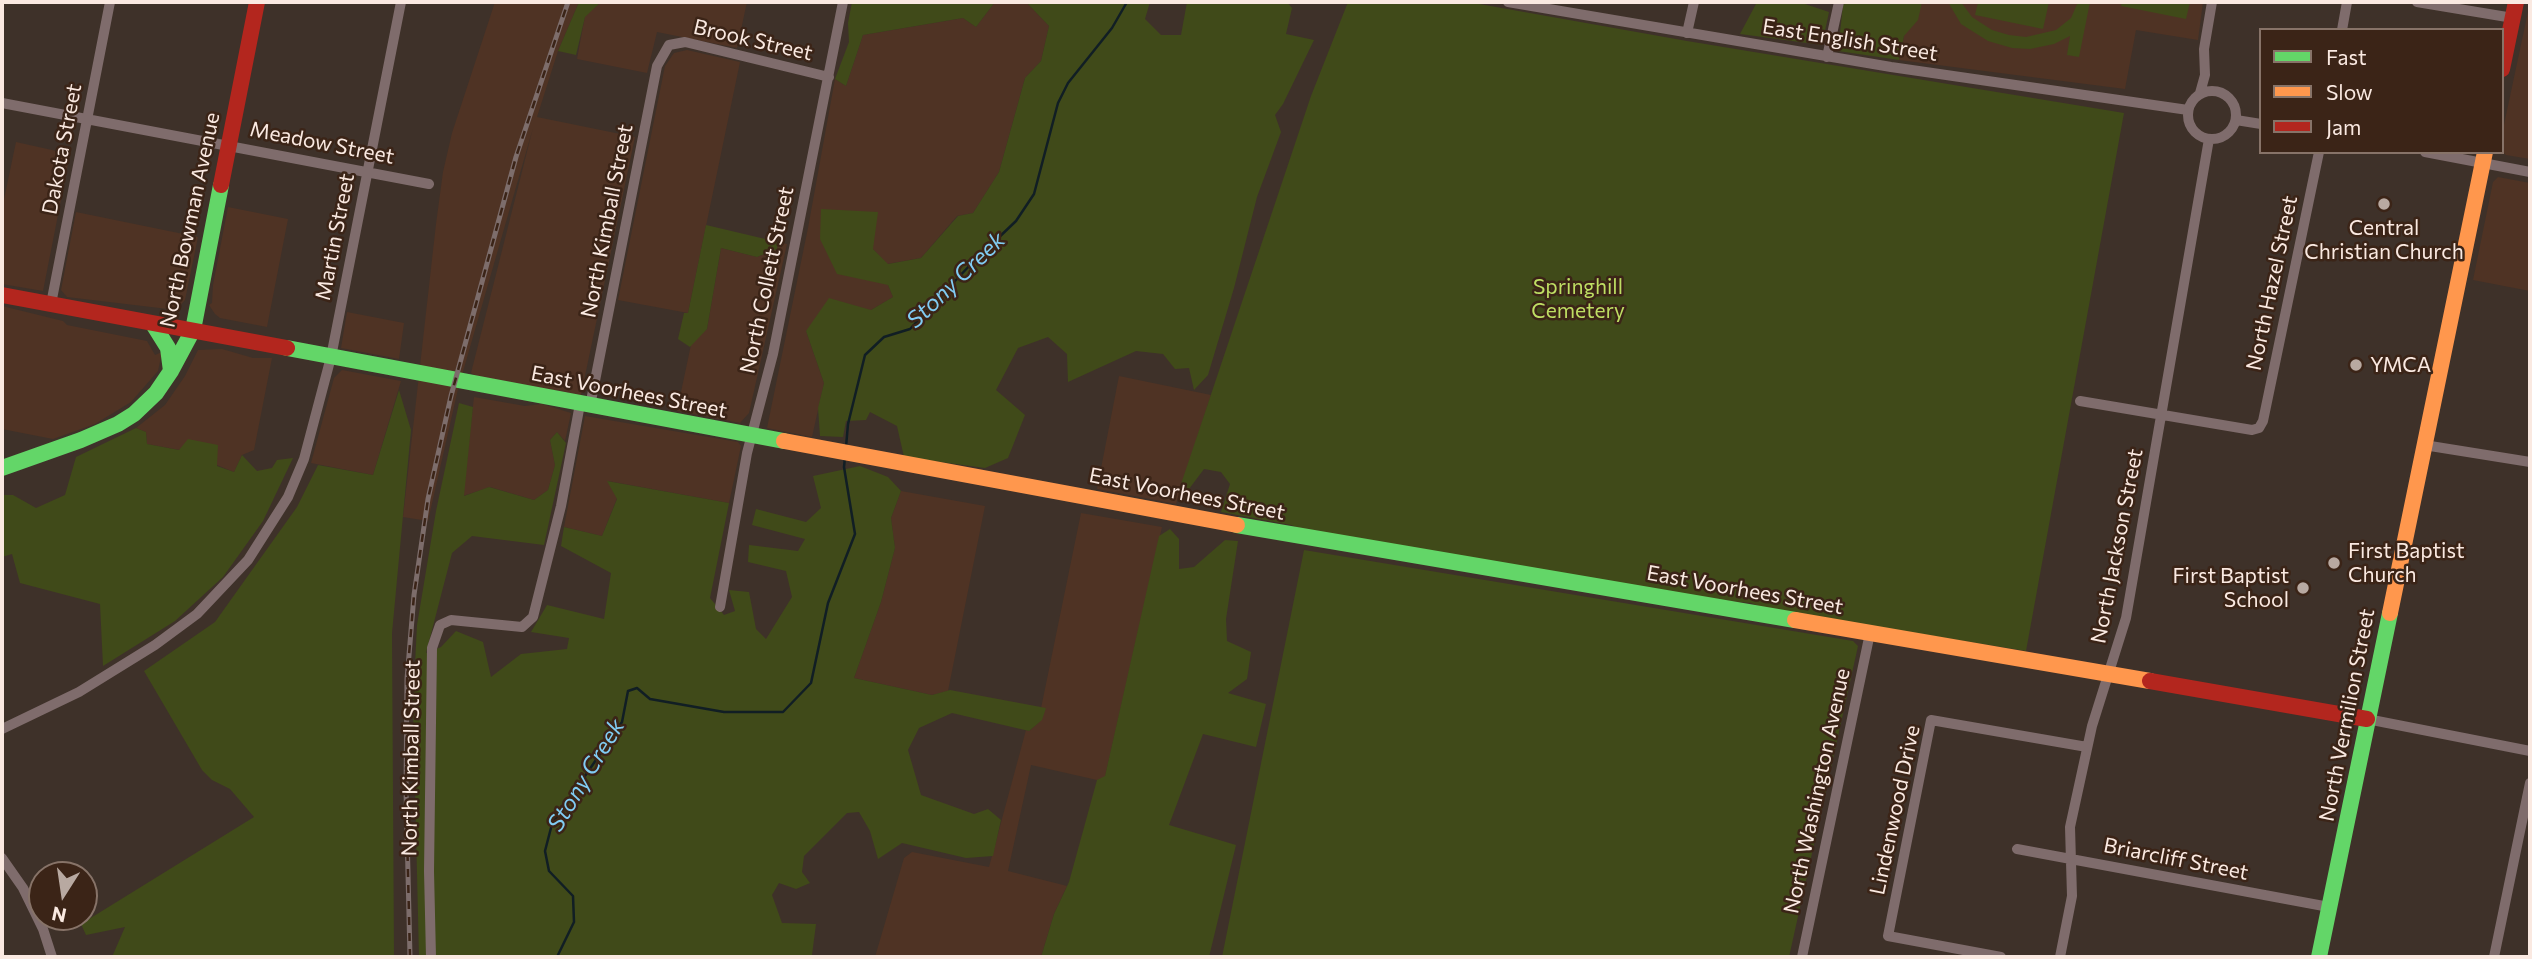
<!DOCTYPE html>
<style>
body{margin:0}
#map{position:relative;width:2532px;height:959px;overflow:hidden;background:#3e3129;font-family:Commissioner,sans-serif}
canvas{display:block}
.frame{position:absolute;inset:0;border:4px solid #fae9e1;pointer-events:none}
.legend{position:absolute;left:2259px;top:28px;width:245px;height:126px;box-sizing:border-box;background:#3b2417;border:2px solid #877368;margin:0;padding:9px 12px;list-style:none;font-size:21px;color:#fae9e1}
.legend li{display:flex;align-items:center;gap:14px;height:35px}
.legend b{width:35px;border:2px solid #877368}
.north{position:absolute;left:28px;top:861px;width:70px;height:70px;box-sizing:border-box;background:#3b2417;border:2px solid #877368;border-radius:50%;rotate:192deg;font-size:19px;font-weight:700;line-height:28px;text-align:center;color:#fae9e1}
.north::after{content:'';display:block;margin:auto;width:24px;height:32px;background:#b8a9a1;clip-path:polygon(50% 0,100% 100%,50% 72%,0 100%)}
</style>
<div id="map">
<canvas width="2532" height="959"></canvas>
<div class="frame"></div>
<ul class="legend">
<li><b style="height:9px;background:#63d668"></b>Fast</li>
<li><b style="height:9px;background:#ff974d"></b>Slow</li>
<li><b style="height:9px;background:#b3261e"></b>Jam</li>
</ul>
<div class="north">N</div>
</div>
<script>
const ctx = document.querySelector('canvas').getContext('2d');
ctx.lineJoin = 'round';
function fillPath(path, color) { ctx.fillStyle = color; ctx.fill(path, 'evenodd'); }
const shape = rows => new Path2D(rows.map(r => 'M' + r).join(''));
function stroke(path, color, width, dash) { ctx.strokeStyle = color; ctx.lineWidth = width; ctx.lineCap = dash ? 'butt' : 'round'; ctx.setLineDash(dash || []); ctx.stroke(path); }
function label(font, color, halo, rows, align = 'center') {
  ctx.font = font + ' Commissioner,sans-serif'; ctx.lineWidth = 5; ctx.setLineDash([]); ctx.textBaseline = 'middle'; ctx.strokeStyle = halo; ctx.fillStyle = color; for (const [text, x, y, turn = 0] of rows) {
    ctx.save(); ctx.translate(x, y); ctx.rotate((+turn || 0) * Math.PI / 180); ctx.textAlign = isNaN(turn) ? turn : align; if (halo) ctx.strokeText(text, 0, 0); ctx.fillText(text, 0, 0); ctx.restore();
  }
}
const built = shape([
 [495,2,579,2,558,51,537,117,635,137,581,395,477,376,471,373,533,128,458,389,428,521,403,517,436,224,443,172,452,133],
 [601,2,622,4,623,2,747,2,737,48,657,32,647,73,577,59,585,16],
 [995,2,1026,2,1049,26,1041,61,1025,78,999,172,973,213,957,216,921,258,887,264,873,249,821,210,888,285,893,297,871,310,806,331,824,383,812,437,767,428,808,228,835,79,846,86,863,35,963,18,976,27],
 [1911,2,2203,2,2198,40,2136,30,2125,89,1899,60],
 [2529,7,2530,7,2530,159,2506,155,2502,151,2502,134],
 [687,50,740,62,688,313,618,300,665,66,674,53],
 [16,142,70,154,43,291,2,284,2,209],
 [2498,177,2530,183,2530,291,2473,280,2493,182],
 [228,207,288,219,267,327,220,318,215,314,209,305,212,303,213,285],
 [76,212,198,237,185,300,178,308,168,309,67,297,61,290],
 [778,242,787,244,749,413,740,423,677,411,692,340,707,329,721,248,757,257,777,249],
 [2,306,63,321,67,325,147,341,155,355,162,352,158,371,131,402,95,424,53,439,2,429],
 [347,312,404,323,399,359,341,348],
 [222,349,253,358,272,358,254,450,242,455,234,472,180,450,147,444,146,432,136,428,165,405,185,376,198,350],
 [342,370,401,381,373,475,311,463,334,378],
 [1119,376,1211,395,1176,504,1097,489],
 [474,397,525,406,542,404,571,413,565,441,557,432,550,440,555,465,548,490,534,500,490,487,463,496],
 [585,416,738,442,741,446,729,503,608,481,617,498,602,536,564,527],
 [901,491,985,506,948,691,932,695,854,678,881,602,895,548,891,518],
 [1081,513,1162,527,1105,777,1097,780,1031,765,1008,871,1067,886,1054,914,1041,957,875,957,904,858,912,852,989,867,1026,730,1029,731,1038,723]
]);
const green = shape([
 [579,2,601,2,585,17,576,55,558,51],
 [852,2,995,2,976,27,963,18,863,35,846,86,835,79,849,42,848,23],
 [1026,2,1150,2,1145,19,1161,35,1181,35,1187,2,1287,2,1292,8,1286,34,1314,40,1283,104,1275,115,1281,132,1257,197,1234,288,1208,375,1194,390,1189,368,1175,369,1163,354,1136,351,1068,382,1067,354,1048,337,1018,348,996,390,1025,415,1008,458,985,468,904,457,897,426,870,412,866,420,846,421,843,437,820,436,818,408,824,383,806,331,829,298,871,310,893,297,888,285,837,274,820,239,821,209,878,212,873,249,888,264,921,258,958,216,973,213,999,172,1025,78,1041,61,1049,26],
 [1348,2,1468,2,1687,41,2124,113,2026,651,1766,609,1751,603,1707,599,1307,531,1291,525,1221,512,1230,484,1221,472,1204,469,1189,489,1180,487,1311,96],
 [1757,2,1799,2,1829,12,1822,45,1740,34],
 [1848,2,1922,2,1918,20,1904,36,1899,60,1838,51,1843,5],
 [1948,2,1961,2,1972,17,1992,30,2009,35,2026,37,2056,30,2071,18,2078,2,2090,2,2079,57,2067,55,2070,36,2054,44,2030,49,2012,48,1988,41,1961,24],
 [1978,2,2049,2,2043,29,1975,15],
 [2122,2,2190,2,2186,19,2121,6],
 [706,225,778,242,777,249,757,257,721,248,707,329,690,347,678,339,684,313,688,313],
 [399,390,411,430,392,633,394,957,112,957,125,927,86,935,81,924,254,817,230,789,212,780,202,770,144,671,215,622,297,507,318,465,373,475],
 [459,403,473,407,464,496,489,487,534,500,548,490,555,465,550,440,557,432,566,443,544,545,472,536,452,553,426,653,441,647,456,631,483,642,491,677,521,654,567,649,569,638,531,632,547,605,604,619,611,573,561,546,564,527,602,536,617,499,607,481,729,503,710,598,724,615,735,611,729,590,749,592,756,629,766,639,792,597,786,571,748,562,749,545,798,551,805,539,752,525,756,509,806,522,821,508,813,476,860,466,888,477,901,491,891,518,895,548,881,602,854,678,932,695,950,690,1046,708,1042,720,1029,731,952,713,919,728,908,750,921,795,974,814,988,809,1001,820,993,856,966,858,902,843,878,859,870,831,859,812,847,813,804,856,802,872,810,883,796,889,779,883,772,895,782,923,816,924,812,955,816,957,419,957,413,705,417,625,436,511],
 [136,428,146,432,147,444,179,450,188,439,218,445,217,466,234,472,242,455,257,471,272,468,277,460,293,458,263,521,223,577,175,621,103,666,100,604,20,583,12,554,2,557,2,495,13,495,36,508,65,495,76,457],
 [1170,529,1179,539,1179,569,1194,567,1225,540,1238,541,1226,619,1227,641,1251,652,1247,679,1228,693,1266,704,1256,747,1203,734,1169,825,1236,845,1209,957,1041,957,1054,914,1069,882,1097,780,1105,776,1159,536],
 [1304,550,1853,641,1858,646,1789,957,1222,957]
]);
const stream = shape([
 [846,447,848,424,865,355,884,337,910,329,971,264,1016,221,1034,194,1058,103,1068,83,1112,28,1127,2],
 [557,957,574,922,573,896,549,871,545,851,552,824,622,722,628,691,637,688,650,699,724,712,783,712,811,683,828,603,855,534,844,467,845,457]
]);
const street = shape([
 [1508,2,1891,67,2188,110],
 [2417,2,2513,18],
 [2342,30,2347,2],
 [1687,33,1694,2],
 [1827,57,1839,2],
 '2188 115a24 24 0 1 1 48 0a24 24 0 1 1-48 0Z',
 [2200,93,2205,75,2204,49,2212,2],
 [2,103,429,184],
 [2236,120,2261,124],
 [2425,152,2530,172],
 [51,304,110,2],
 [2080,401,2252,430,2259,428,2263,421,2319,152],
 [590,406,657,66,669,45,685,42,829,77],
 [2424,445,2530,462],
 [720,607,747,453,773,354,843,2],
 [2367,719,2530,751],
 [2,729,79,692,155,645,197,614,248,560,288,497,304,459,331,357,401,2],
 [2017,849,2329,907],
 [2,858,23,888,43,929,52,957],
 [431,957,429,871,432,648,440,625,451,620,522,627,533,617,561,506,580,404],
 [1802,957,1870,633],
 [2001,957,1888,936,1931,720,2087,747],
 [2060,957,2072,896,2070,827,2092,726,2126,618,2209,139],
 [2494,957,2530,783]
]);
const fast = shape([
 [153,324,168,348,171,371],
 [287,348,784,441],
 [2,468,81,440,118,424,134,414,156,393,171,371,193,330,221,185],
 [1237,525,1795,620],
 [2319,957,2390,613]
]);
const slow = shape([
 [784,441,1237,525],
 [2390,613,2485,152],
 [1795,620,2150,681]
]);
const jam = shape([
 [2502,69,2516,2],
 [221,185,257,2],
 [2,295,287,348],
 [2150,681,2367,719]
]);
const rail = shape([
 [410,957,406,790,407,679,414,595,428,499,451,396,516,157,568,2]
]);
const markers = [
 [2384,204,7,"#b8a9a1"],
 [2356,365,7,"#b8a9a1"],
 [2334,563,7,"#b8a9a1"],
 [2303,588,7,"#b8a9a1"]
];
const streetNames = [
 ["Brook Street",753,40,13],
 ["East English Street",1850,40,9],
 ["Meadow Street",322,143,11],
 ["Dakota Street",62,149,-79],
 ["North Bowman Avenue",190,220,-78],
 ["North Kimball Street",607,221,-79],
 ["Martin Street",335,237,-79],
 ["North Collett Street",767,280,-78],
 ["North Hazel Street",2272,283,-78],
 ["East Voorhees Street",629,392,11],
 ["East Voorhees Street",1187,494,11],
 ["North Jackson Street",2117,546,-79],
 ["East Voorhees Street",1745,590,10],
 ["North Vermilion Street",2347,715,-79],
 ["North Kimball Street",411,758,-89],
 ["North Washington Avenue",1817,791,-78],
 ["Lindenwood Drive",1895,810,-78],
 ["Briarcliff Street",2176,859,11]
];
const poiNames = [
 ["Central",2384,228,"center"],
 ["Christian Church",2384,252,"center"],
 ["YMCA",2370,365],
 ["First Baptist",2348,551],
 ["Church",2348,575],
 ["First Baptist",2289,576,"right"],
 ["School",2289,600,"right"]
];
const parkNames = [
 ["Springhill",1578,287],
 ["Cemetery",1578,311]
];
const waterNames = [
 ["Stony Creek",956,280,-44],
 ["Stony Creek",586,775,-59]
];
fillPath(built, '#4f3324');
fillPath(green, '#404a19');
stroke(stream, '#111e24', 2.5);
stroke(street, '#7f6c6c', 10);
stroke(fast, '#63d668', 16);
stroke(slow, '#ff974d', 16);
stroke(jam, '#b3261e', 16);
stroke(rail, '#7d6d6b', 5);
stroke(rail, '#3b2417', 2.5, [8]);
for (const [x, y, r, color] of markers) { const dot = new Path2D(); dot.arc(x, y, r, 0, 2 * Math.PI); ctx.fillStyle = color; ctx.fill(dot); stroke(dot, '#3b2417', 2.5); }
label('21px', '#fae9e1', '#3b2417', streetNames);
label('21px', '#fae9e1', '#3b2417', poiNames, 'left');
label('21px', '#bede63', '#3b2417', parkNames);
label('italic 23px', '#81ccf3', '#3b2417', waterNames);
</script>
